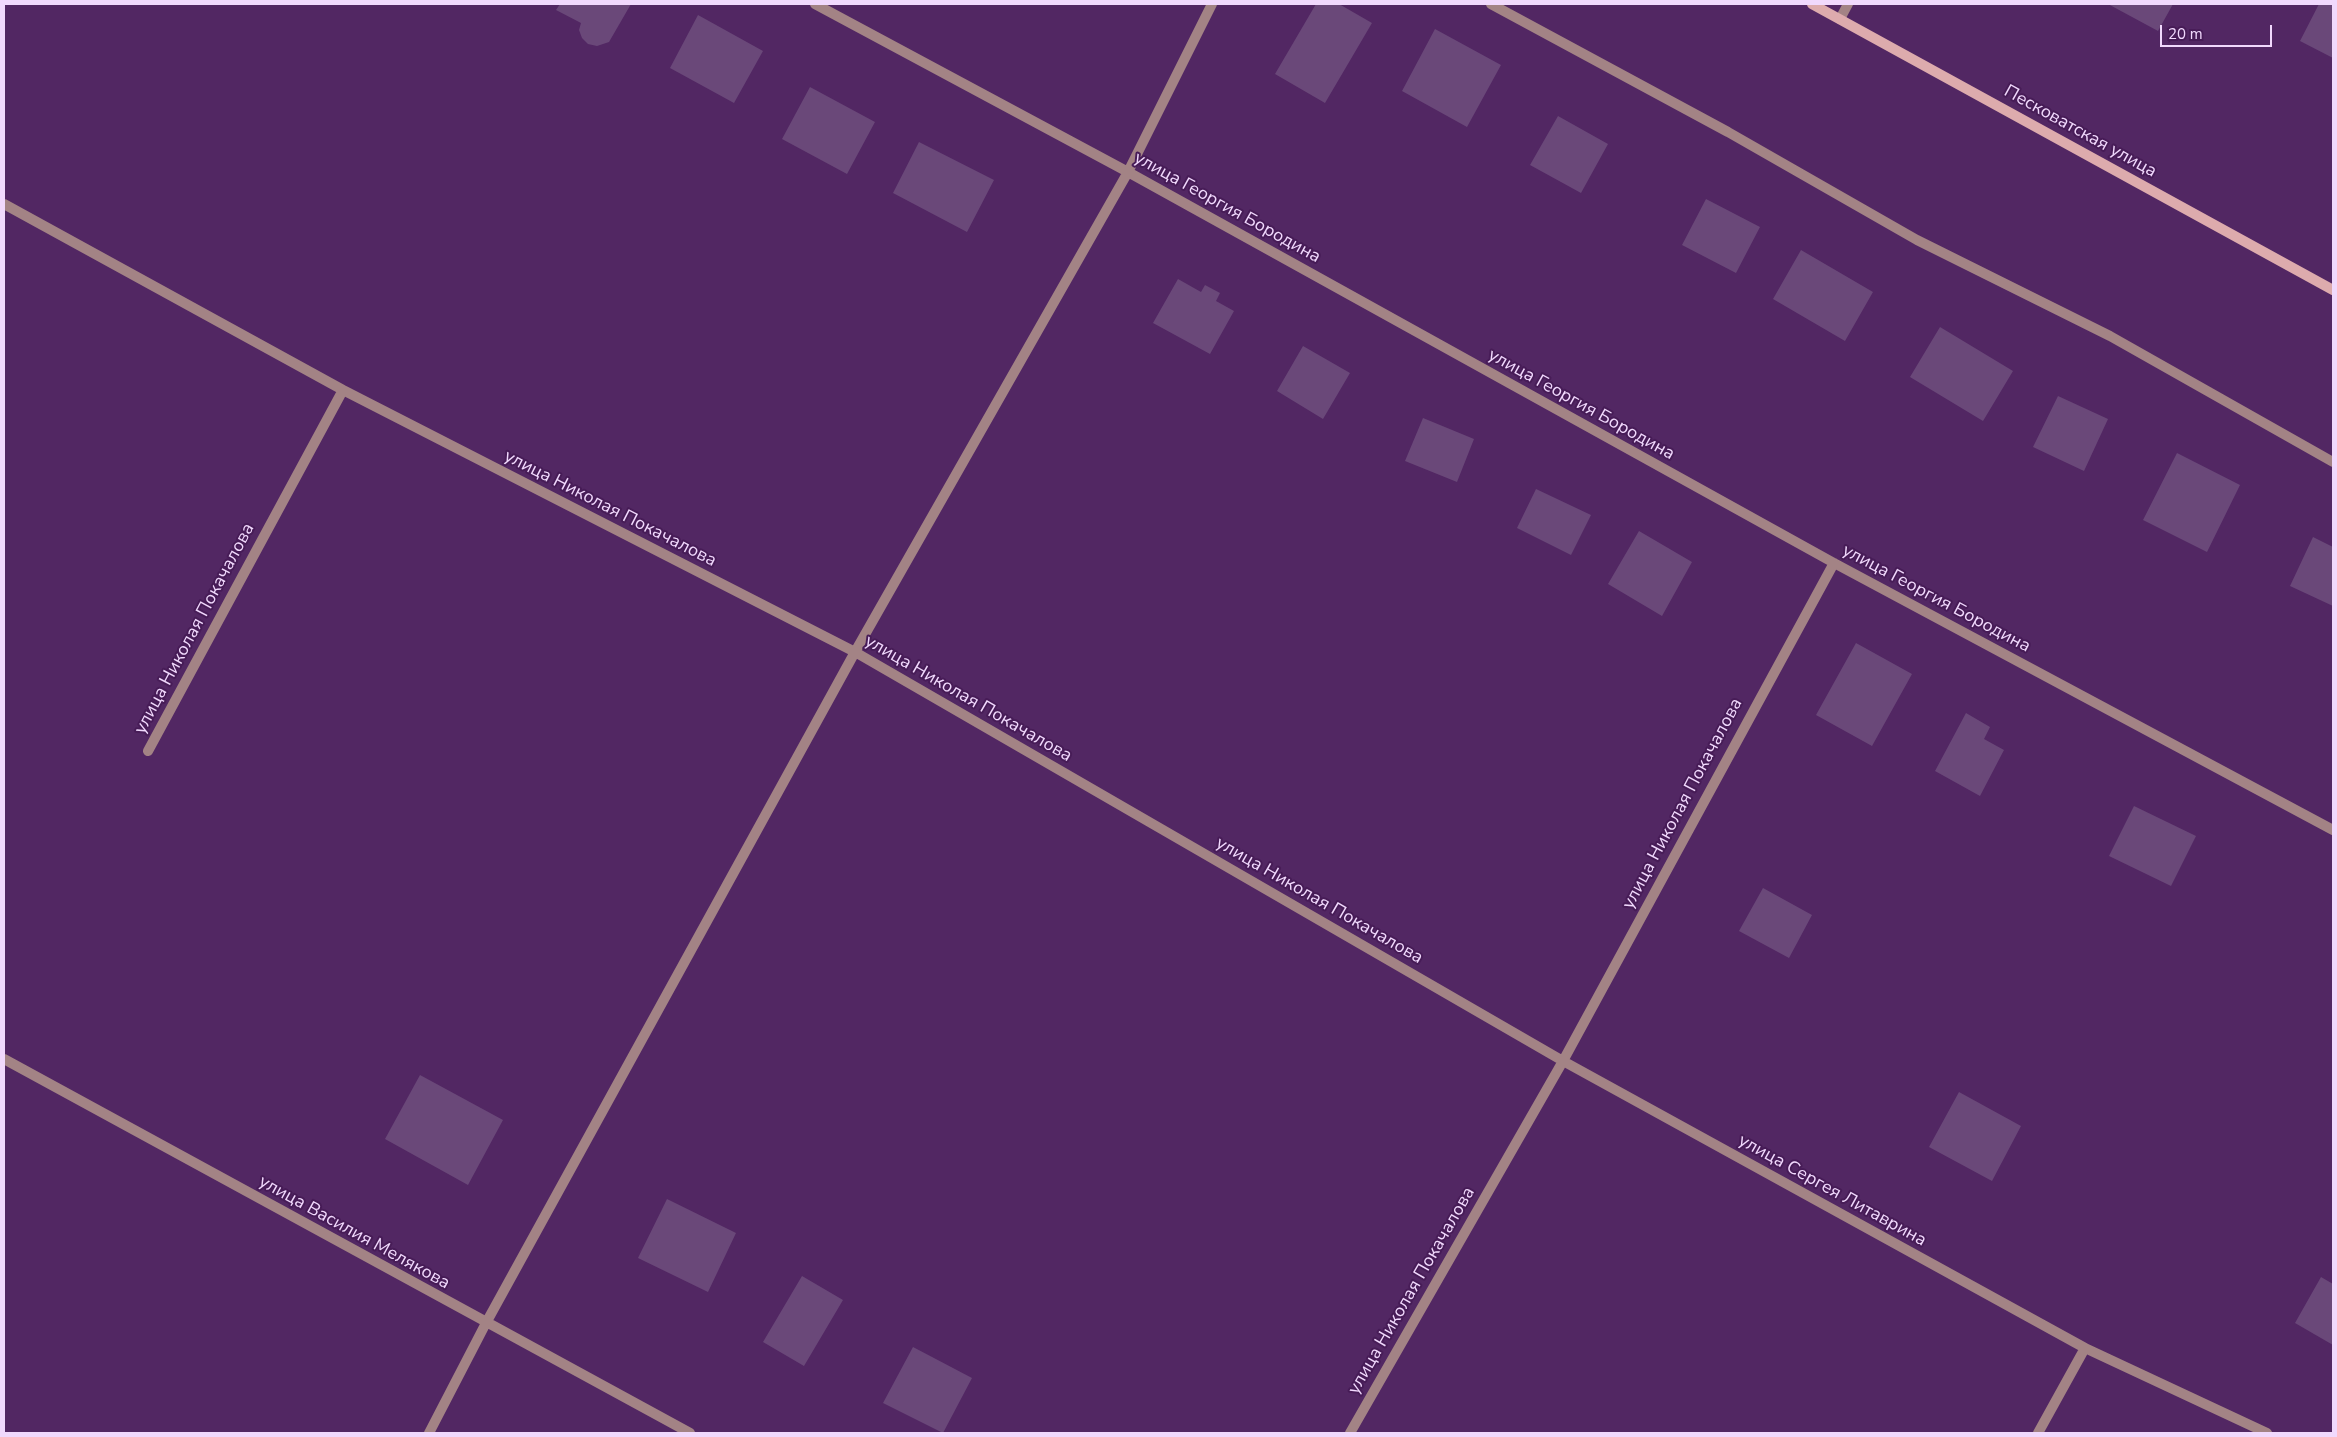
<!DOCTYPE html>
<meta charset="utf-8">
<style>
body{margin:0}
#map{position:relative;width:2337px;height:1437px;overflow:hidden;background:#522763;font-family:"Nunito Sans",sans-serif}
canvas{display:block}
.frame{position:absolute;inset:0;border:5px solid #f1d9fd;pointer-events:none}
.scale{position:absolute;left:2160px;top:25px;width:112px;height:22px;box-sizing:border-box;border:2px solid #f1d9fd;border-top:0;padding-left:6px;font-size:15px;line-height:18px;white-space:nowrap;color:#f1d9fd;-webkit-text-stroke:4px #471c57;paint-order:stroke}
</style>
<div id="map">
<canvas width="2337" height="1437"></canvas>
<div class="frame"></div>
<div class="scale">20 m</div>
</div>
<script>
const ctx = document.querySelector('canvas').getContext('2d');
ctx.lineJoin = 'round';
function fillPath(path, color) { ctx.fillStyle = color; ctx.fill(path, 'evenodd'); }
const shape = rows => new Path2D(rows.map(r => 'M' + r).join(''));
function stroke(path, color, width, dash) { ctx.strokeStyle = color; ctx.lineWidth = width; ctx.lineCap = dash ? 'butt' : 'round'; ctx.setLineDash(dash || []); ctx.stroke(path); }
function label(font, color, halo, rows, align = 'center') {
  ctx.font = font + ' "Nunito Sans",sans-serif'; ctx.lineWidth = 4; ctx.setLineDash([]); ctx.textBaseline = 'middle'; ctx.strokeStyle = halo; ctx.fillStyle = color; for (const [text, x, y, turn = 0] of rows) {
    ctx.save(); ctx.translate(x, y); ctx.rotate((+turn || 0) * Math.PI / 180); ctx.textAlign = isNaN(turn) ? turn : align; if (halo) ctx.strokeText(text, 0, 0); ctx.fillText(text, 0, 0); ctx.restore();
  }
}
const building = shape([
 [560,4,631,4,609,42,597,46,588,44,582,38,579,30,581,23,556,10],
 [1316,4,1339,4,1372,23,1325,103,1275,74],
 [2108,4,2173,4,2158,31],
 [2319,4,2333,4,2333,58,2300,41],
 [698,15,763,51,734,103,670,68],
 [1435,29,1501,65,1467,127,1402,91],
 [810,87,875,122,847,174,782,139],
 [1558,116,1608,144,1581,193,1530,165],
 [919,142,994,180,967,232,893,193],
 [1706,199,1760,227,1736,273,1682,245],
 [1801,250,1873,292,1845,341,1773,299],
 [1178,279,1201,292,1205,285,1220,293,1216,301,1234,311,1210,354,1153,323],
 [1940,327,2013,371,1983,421,1910,377],
 [1303,346,1350,373,1323,419,1277,391],
 [2058,396,2108,419,2084,471,2033,447],
 [1423,418,1474,439,1457,482,1405,461],
 [2177,453,2240,485,2207,552,2143,520],
 [1536,489,1591,515,1571,555,1517,528],
 [1639,531,1692,562,1662,616,1608,584],
 [2313,537,2333,547,2333,606,2290,586],
 [1856,643,1912,674,1872,746,1816,715],
 [1966,713,1990,727,1984,739,2004,750,1980,796,1935,771],
 [2134,806,2196,836,2171,886,2109,856],
 [1763,888,1812,915,1789,958,1739,931],
 [420,1075,503,1120,468,1185,385,1139],
 [1959,1092,2021,1126,1992,1181,1929,1147],
 [667,1199,736,1233,708,1292,638,1258],
 [802,1276,843,1300,804,1366,763,1342],
 [2321,1277,2333,1284,2333,1345,2295,1323],
 [913,1347,972,1378,943,1433,883,1403]
]);
const lane = shape([
 [1840,19,1848,4]
]);
const street = shape([
 [815,4,1128,172,1834,563,2333,830],
 [1491,4,1728,132,1917,240,2110,336,2333,462],
 [4,204,343,390,855,652,1563,1061,2085,1348,2267,1433],
 [148,751,343,390],
 [4,1059,690,1433],
 [429,1433,486,1323,855,652,1128,172,1212,4],
 [1350,1433,1563,1061,1834,563],
 [2038,1433,2085,1348]
]);
const secondary = shape([
 [1812,4,2333,290]
]);
const streetNames = [
 ["Песковатская улица",2080,132,29],
 ["улица Георгия Бородина",1227,208,29],
 ["улица Георгия Бородина",1581,405,29],
 ["улица Николая Покачалова",610,509,27],
 ["улица Георгия Бородина",1936,599,28],
 ["улица Николая Покачалова",195,629,-62],
 ["улица Николая Покачалова",968,699,30],
 ["улица Николая Покачалова",1683,804,-62],
 ["улица Николая Покачалова",1319,901,30],
 ["улица Сергея Литаврина",1832,1191,29],
 ["улица Василия Мелякова",354,1233,29],
 ["улица Николая Покачалова",1412,1291,-60]
];
fillPath(building, '#6a4879');
stroke(lane, '#a38385', 10);
stroke(street, '#a38385', 10);
stroke(secondary, '#ddabad', 10);
label('18px', '#f1d9fd', '#471c57', streetNames);
</script>
